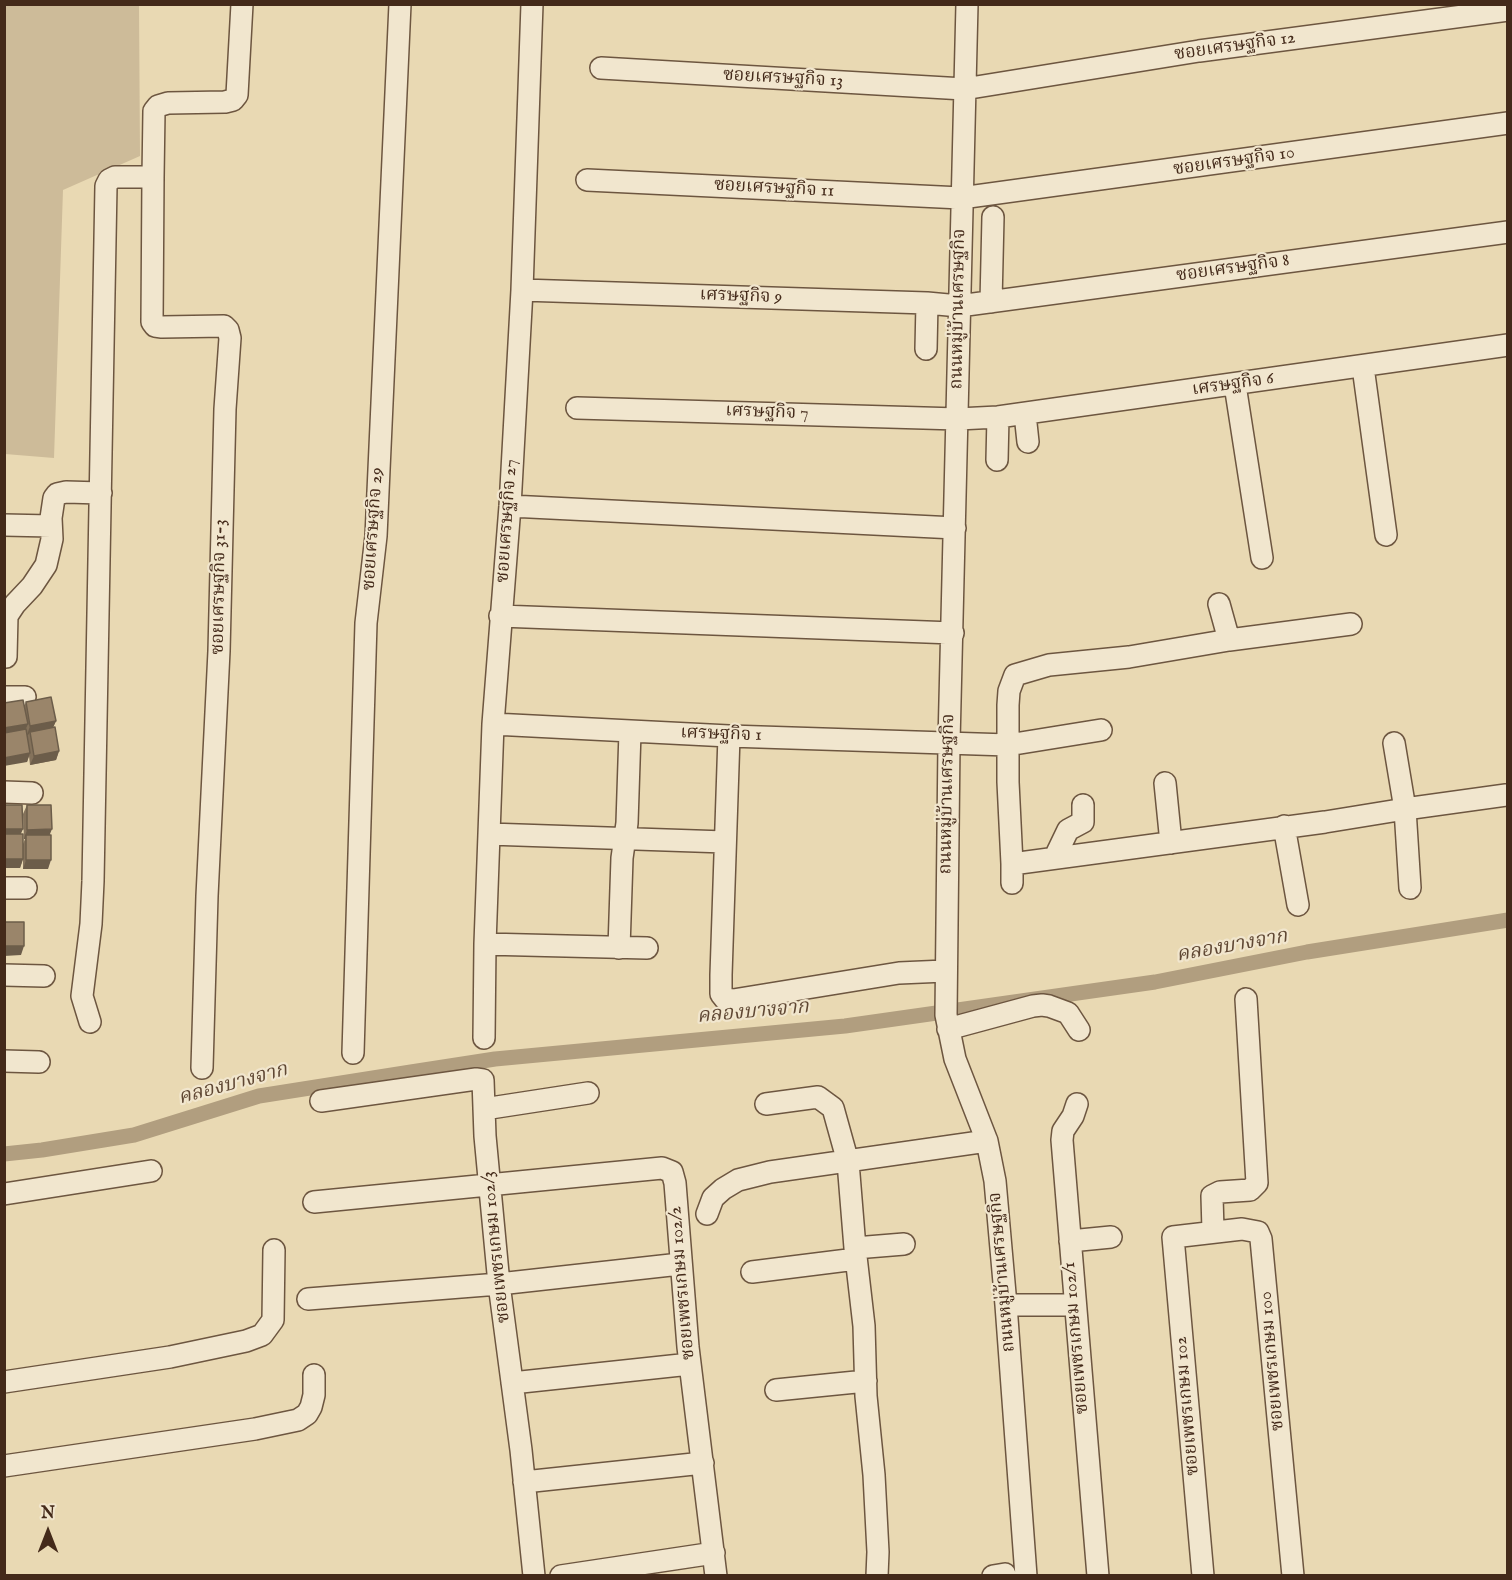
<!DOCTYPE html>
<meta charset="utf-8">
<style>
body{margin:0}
#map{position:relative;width:1512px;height:1580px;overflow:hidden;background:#e9d9b3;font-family:"IM FELL English",serif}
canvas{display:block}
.frame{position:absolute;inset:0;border:6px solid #442a1a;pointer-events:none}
.north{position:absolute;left:18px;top:1502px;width:60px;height:60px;-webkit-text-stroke:4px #f1e6ce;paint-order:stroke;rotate:0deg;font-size:16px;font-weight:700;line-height:24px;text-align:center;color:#442a1a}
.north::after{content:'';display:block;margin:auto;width:21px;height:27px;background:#442a1a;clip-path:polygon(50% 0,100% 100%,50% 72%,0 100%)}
</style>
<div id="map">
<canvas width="1512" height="1580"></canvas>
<div class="frame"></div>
<div class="north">N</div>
</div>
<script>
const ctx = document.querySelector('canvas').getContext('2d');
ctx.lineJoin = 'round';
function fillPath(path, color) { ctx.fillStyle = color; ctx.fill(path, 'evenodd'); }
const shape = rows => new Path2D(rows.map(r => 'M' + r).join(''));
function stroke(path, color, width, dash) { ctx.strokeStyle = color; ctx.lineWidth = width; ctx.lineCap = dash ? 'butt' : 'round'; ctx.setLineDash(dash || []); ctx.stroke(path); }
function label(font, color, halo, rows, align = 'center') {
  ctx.font = font + ' "IM FELL English","Noto Serif Thai",serif'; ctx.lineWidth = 4.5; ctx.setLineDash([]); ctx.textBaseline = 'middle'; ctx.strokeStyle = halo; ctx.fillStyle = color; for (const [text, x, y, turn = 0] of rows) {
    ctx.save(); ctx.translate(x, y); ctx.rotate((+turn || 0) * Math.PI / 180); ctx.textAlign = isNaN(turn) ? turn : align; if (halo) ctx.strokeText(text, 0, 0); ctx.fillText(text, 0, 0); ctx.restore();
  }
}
const green = shape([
 [4,5,139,5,140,156,63,190,54,458,5,454]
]);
const canal = shape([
 [4,1154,42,1150,134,1135,259,1096,411,1072,495,1059,845,1026,1155,982,1307,952,1508,920]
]);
const minor = shape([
 [967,4,949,742,946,1015,955,1059,987,1141,995,1181,1006,1305,1026,1576],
 [601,68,964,89,1199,51,1508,10],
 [153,177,152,322,155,326,162,327,224,326,228,330,230,338,225,409,219,651,207,896,202,1068],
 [587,180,961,198,1508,123],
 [522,290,927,303,959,306,1508,232],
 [991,302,993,217],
 [926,349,927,303],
 [1363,367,1386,535],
 [1235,385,1262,558],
 [577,408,958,419,998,417,1508,345],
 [1025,414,1028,442],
 [997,460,998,417],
 [510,506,955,528],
 [4,525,51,526],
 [1219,604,1229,640],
 [500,616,953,633],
 [6,657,7,616,15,604,32,586,46,565,52,539,51,518,54,498,57,494,66,492,101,493],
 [4,697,25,697],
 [493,724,729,736,1008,745,1101,730],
 [729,736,721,975,721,994,725,999,733,1000,899,973,945,971],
 [1394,743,1405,809,1410,888],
 [1165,783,1171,843],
 [4,792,32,793],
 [1284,826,1298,905],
 [489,834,725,842],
 [1055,857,1068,830,1083,822,1083,805],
 [1012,864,1008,782,1008,705,1009,691,1015,675,1049,665,1129,657,1229,640,1351,624],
 [1012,883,1012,864,1325,822,1405,809,1506,795],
 [4,888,26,888],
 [485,944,647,948],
 [619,948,622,858,627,823,630,732],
 [4,975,44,976],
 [90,1022,82,996,91,924,93,881,106,186,109,180,115,177,153,177,154,111,158,106,168,103,225,102,233,100,237,95,242,4],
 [948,1029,1033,1006,1042,1005,1049,1006,1068,1013,1079,1030],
 [484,1038,485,944,493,724,510,506,522,290,532,4],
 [353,1053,366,623,376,536,400,4],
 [4,1061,39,1062],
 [321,1101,476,1079,483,1080,485,1136,499,1284,521,1450,534,1576],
 [766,1104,818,1097,833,1108,848,1162,855,1248,864,1326,866,1396,874,1475,878,1552,877,1576],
 [1077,1104,1073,1116,1063,1131,1062,1140,1098,1576],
 [484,1109,588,1093],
 [4,1194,151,1171],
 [314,1202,662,1168,672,1172,675,1183,688,1347,716,1576],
 [707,1214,713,1198,723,1189,738,1180,770,1172,987,1141],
 [1213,1231,1212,1196,1220,1192,1250,1190,1257,1183,1246,999],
 [1070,1241,1111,1237],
 [855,1248,904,1244],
 [752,1272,856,1259],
 [308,1299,499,1284,680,1264],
 [1006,1305,1075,1305],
 [4,1382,170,1357,246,1341,262,1335,273,1320,274,1250],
 [512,1383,690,1364],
 [776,1390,866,1381],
 [4,1466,255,1429,298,1420,307,1414,311,1407,314,1395,314,1375],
 [524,1482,703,1463],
 [561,1576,714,1553],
 [993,1576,1005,1574],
 [1203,1576,1173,1237,1242,1229,1258,1232,1261,1239,1293,1576]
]);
const wall = shape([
 [26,702,56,721,53,727,59,751,56,760,30,765,29,756,27,762,24,706],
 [27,805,50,835,48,869,23,869,23,859,20,868,21,834,23,844,25,839,24,839,23,814]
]);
const shadedWall = shape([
 [56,721,52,730,30,732,28,735,27,735,30,726],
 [28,724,24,733,4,736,4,728],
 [59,751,56,760,30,765,34,756],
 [30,753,27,762,4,766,4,758],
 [4,829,23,829,19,838,4,839],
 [52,829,48,839,26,835,25,839,24,839,27,830],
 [4,859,23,859,20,868,4,868],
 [26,860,51,860,48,869,23,869],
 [4,946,24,946,21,955,4,956]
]);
const building = shape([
 [51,697,56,721,30,726,26,702,51,697],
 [23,700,28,724,4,728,4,703,23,700],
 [55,727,59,751,34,756,30,732,55,727],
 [26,729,30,753,4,758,4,733,26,729],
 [4,805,22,805,23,829,4,829,4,805],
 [27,805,51,805,52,829,27,830,27,805],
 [4,834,23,834,23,859,4,859,4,834],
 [26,835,51,835,51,860,26,860,26,835],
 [4,922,24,922,24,946,4,946,4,922]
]);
const streetNames = [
 ["ซอยเศรษฐกิจ 12",1235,47,-8],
 ["ซอยเศรษฐกิจ 13",783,79,3],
 ["ซอยเศรษฐกิจ 10",1234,162,-8],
 ["ซอยเศรษฐกิจ 11",774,189,3],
 ["ซอยเศรษฐกิจ 8",1233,269,-8],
 ["เศรษฐกิจ 9",741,297,2],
 ["ถนนหมู่บ้านเศรษฐกิจ",959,309,-89],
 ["เศรษฐกิจ 6",1233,385,-8],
 ["เศรษฐกิจ 7",767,413,2],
 ["ซอยเศรษฐกิจ 27",508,521,-86],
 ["ซอยเศรษฐกิจ 29",374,529,-86],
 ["ซอยเศรษฐกิจ 31-3",220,587,-89],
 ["เศรษฐกิจ 1",721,735,2],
 ["ถนนหมู่บ้านเศรษฐกิจ",948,794,-89],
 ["ซอยเพชรเกษม 102/3",497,1247,-96],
 ["ถนนหมู่บ้านเศรษฐกิจ",1003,1272,-95],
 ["ซอยเพชรเกษม 102/2",683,1283,-95],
 ["ซอยเพชรเกษม 102/1",1077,1338,-95],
 ["ซอยเพชรเกษม 100",1273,1361,-95],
 ["ซอยเพชรเกษม 102",1188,1406,-95]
];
const waterNames = [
 ["คลองบางจาก",1232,947,-10],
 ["คลองบางจาก",753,1013,-5],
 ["คลองบางจาก",233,1085,-15]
];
fillPath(green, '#cdbb99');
stroke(canal, '#b19e7f', 15);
stroke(minor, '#6d5640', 24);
stroke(minor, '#f1e6ce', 21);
fillPath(wall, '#84725b');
fillPath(shadedWall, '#6c5d4a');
fillPath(building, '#9a856a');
stroke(building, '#6c5d4a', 1.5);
label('18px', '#442a1a', '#f1e6ce', streetNames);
label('italic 20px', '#5f4733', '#f1e6ce', waterNames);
</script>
